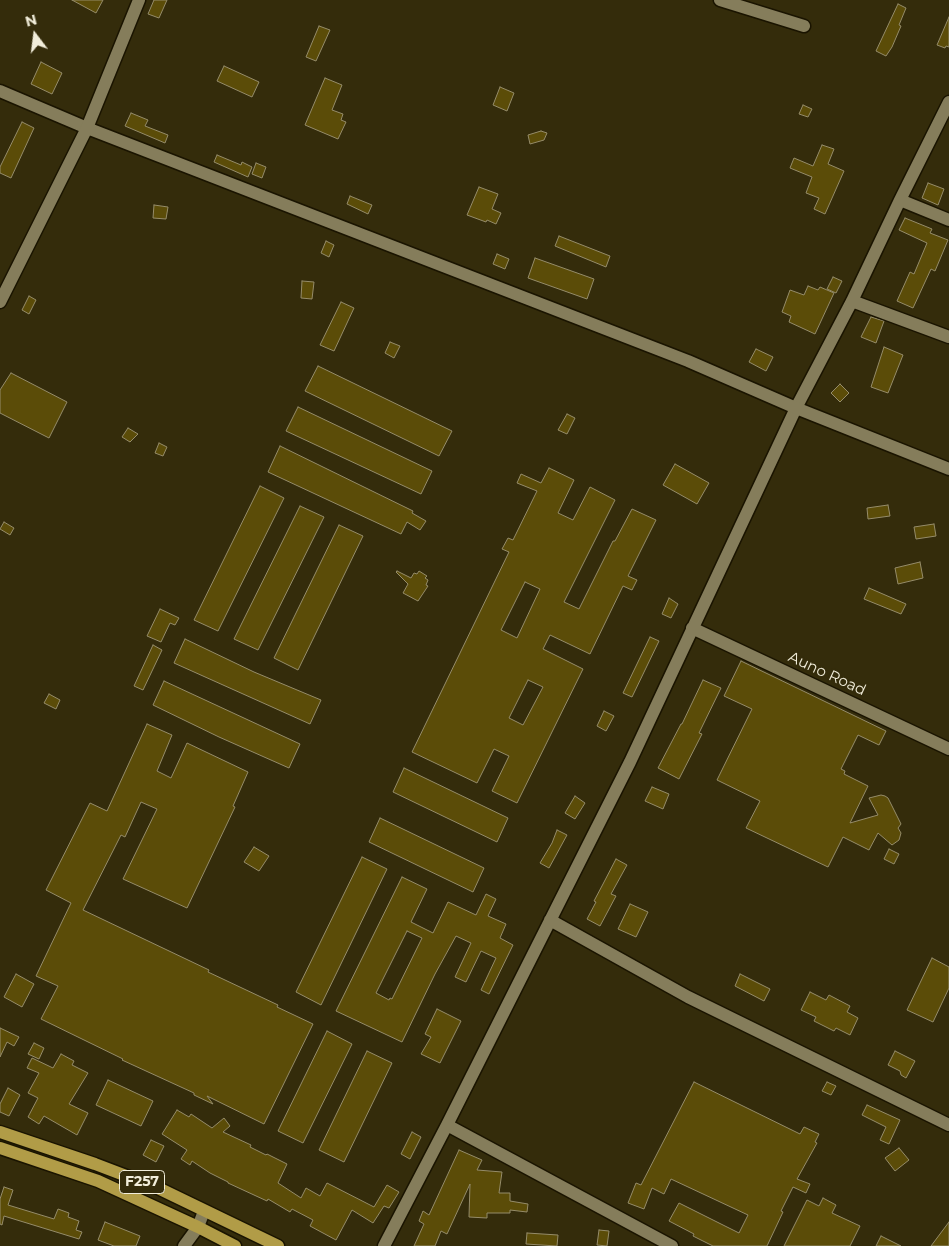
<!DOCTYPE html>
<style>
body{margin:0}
#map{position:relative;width:949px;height:1246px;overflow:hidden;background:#342c0b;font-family:Montserrat,sans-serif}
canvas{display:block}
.north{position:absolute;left:10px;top:10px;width:50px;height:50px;-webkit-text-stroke:4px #342c0b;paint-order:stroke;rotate:345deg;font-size:14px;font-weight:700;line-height:20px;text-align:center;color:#f1edda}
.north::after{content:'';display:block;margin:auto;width:18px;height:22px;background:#f1edda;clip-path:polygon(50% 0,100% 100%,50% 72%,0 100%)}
</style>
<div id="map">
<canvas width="949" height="1246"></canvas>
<div class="north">N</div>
</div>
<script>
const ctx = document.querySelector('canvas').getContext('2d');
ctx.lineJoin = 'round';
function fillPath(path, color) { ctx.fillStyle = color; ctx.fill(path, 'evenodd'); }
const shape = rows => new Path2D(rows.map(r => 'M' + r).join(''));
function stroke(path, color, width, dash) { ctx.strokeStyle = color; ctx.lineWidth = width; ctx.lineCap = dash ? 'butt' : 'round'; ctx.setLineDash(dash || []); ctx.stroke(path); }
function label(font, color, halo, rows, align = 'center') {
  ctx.font = font + ' Montserrat,sans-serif'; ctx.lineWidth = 4; ctx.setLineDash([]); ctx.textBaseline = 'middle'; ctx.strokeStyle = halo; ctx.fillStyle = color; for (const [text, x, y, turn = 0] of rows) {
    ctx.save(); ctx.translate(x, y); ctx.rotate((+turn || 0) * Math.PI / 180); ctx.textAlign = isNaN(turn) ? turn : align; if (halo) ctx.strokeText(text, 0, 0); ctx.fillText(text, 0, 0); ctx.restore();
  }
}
const building = shape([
 [72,0,103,0,96,13,72,0],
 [154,0,167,0,159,18,148,14,154,0],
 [898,4,906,8,899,25,901,26,892,47,886,56,876,51,898,4],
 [949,17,949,47,946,46,945,48,937,45,949,17],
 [319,26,330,30,316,61,306,57,319,26],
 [41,62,62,73,52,94,31,84,41,62],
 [224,66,259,82,252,97,217,81,224,66],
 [325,78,342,85,332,110,343,114,341,120,346,122,338,139,305,125,325,78],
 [500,87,514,93,507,111,493,105,500,87],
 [803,105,812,109,808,117,799,114,803,105],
 [131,113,148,120,145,126,168,135,165,143,125,126,131,113],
 [22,122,34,128,11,178,0,173,0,167,22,122],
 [541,131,547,133,544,140,530,144,528,135,541,131],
 [822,145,834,149,828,164,844,171,825,214,814,209,819,198,806,193,812,177,790,168,794,158,813,166,822,145],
 [217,155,241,165,242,162,252,167,248,177,214,162,217,155],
 [256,163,266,167,262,178,252,174,256,163],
 [928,183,944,189,938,205,922,198,928,183],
 [479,187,498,194,492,209,501,213,496,224,487,220,486,222,467,215,479,187],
 [350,196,372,205,368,214,347,204,350,196],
 [154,205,168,207,166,219,153,218,154,205],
 [905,218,932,229,930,233,948,240,935,271,931,269,913,308,897,301,910,272,914,274,927,243,899,230,905,218],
 [559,236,610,256,606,267,555,246,559,236],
 [326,241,334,245,329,257,321,253,326,241],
 [497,254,509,259,505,269,493,264,497,254],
 [535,258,594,279,587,299,528,278,535,258],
 [833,277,842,281,836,293,827,289,833,277],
 [302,281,314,282,312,299,301,298,302,281],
 [808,286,818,290,820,287,834,293,815,334,789,322,791,316,782,312,790,290,804,295,808,286],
 [29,296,36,300,29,314,22,310,29,296],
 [341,302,354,308,334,351,320,345,341,302],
 [871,317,884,321,876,343,861,337,871,317],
 [390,342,400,346,394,358,385,353,390,342],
 [884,347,903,355,888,393,871,387,884,347],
 [756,349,773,357,766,371,749,362,756,349],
 [318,366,452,431,439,456,305,391,318,366],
 [11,373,67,402,49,438,0,413,0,390,11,373],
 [840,384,849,393,840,402,831,393,840,384],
 [298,407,432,471,421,494,286,431,298,407],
 [567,414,575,418,567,434,558,430,567,414],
 [128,428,138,434,130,442,122,437,128,428],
 [159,443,167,447,163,456,155,453,159,443],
 [280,446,413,511,412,513,426,521,420,530,407,522,401,534,268,472,280,446],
 [675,464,709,483,697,504,663,485,675,464],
 [549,468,574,480,558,513,573,520,590,487,615,500,564,602,579,609,613,541,615,541,632,509,656,520,628,576,637,580,632,590,623,586,590,654,550,635,543,649,583,669,517,803,492,791,509,756,494,749,477,783,412,752,509,552,502,549,508,538,513,540,537,491,517,483,521,474,541,483,549,468],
 [525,582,540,589,517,638,501,630,525,582],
 [528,680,543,687,523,725,509,718,528,680],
 [260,486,284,498,218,631,194,620,260,486],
 [888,505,890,516,868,519,867,508,888,505],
 [300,506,324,517,258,650,234,639,300,506],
 [4,522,14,528,10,535,0,529,4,522],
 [934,524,936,536,916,539,914,527,934,524],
 [339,525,363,536,298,670,274,658,339,525],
 [920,562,923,578,898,584,895,568,920,562],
 [397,571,411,578,414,573,417,574,419,571,427,576,425,578,428,580,426,585,428,586,418,601,403,593,408,584,396,572,397,571],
 [869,588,906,604,901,614,864,599,869,588],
 [669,598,678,604,671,618,662,614,669,598],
 [160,609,179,618,175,625,170,623,161,642,147,636,160,609],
 [650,637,659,641,632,697,623,693,650,637],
 [185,639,254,672,321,700,310,724,174,663,185,639],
 [153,645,162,650,143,690,134,686,153,645],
 [741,661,886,731,879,745,858,735,841,769,845,771,844,774,868,786,850,823,878,815,869,798,881,795,885,796,888,798,901,824,898,828,901,833,899,840,892,845,878,833,869,850,843,837,828,867,746,828,760,801,717,780,752,709,724,696,741,661],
 [703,680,721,688,699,733,702,734,679,779,658,768,681,724,682,724,703,680],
 [164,681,300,744,289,768,219,737,153,705,164,681],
 [49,694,60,700,56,709,44,703,49,694],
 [604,711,614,716,606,731,597,726,604,711],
 [147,724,172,735,157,771,171,778,187,743,248,772,233,806,235,807,187,908,123,879,157,809,141,802,125,837,121,835,83,910,209,970,208,972,278,1005,277,1007,313,1024,264,1124,207,1096,213,1104,194,1095,194,1093,122,1060,123,1059,41,1019,58,986,36,976,71,903,46,890,90,803,107,811,147,724],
 [404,768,508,818,497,842,393,792,404,768],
 [652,787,669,794,663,809,645,801,652,787],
 [575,796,585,803,575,819,565,813,575,796],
 [380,818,484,868,473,892,369,842,380,818],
 [557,830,567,835,549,868,540,863,552,843,557,830],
 [254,847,269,856,259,871,244,862,254,847],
 [889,849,899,854,894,864,884,859,889,849],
 [362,857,387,869,321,1005,296,992,362,857],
 [616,859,627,865,611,894,616,896,600,926,587,919,596,902,594,901,603,884,616,859],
 [402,877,427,889,411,922,433,933,448,902,476,915,486,894,496,899,488,916,506,924,500,938,513,945,489,994,481,990,496,958,481,951,466,982,455,977,471,943,456,936,435,974,402,1042,336,1011,402,877],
 [407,931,422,938,392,999,390,998,389,1000,376,993,407,931],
 [630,904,648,912,636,937,618,929,630,904],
 [932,958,949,967,949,988,933,1022,907,1010,932,958],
 [16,974,34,984,22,1007,4,997,16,974],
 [740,974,770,989,764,1001,735,986,740,974],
 [810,992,826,1000,829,995,850,1006,847,1012,858,1018,850,1035,836,1028,834,1031,814,1021,816,1017,801,1010,810,992],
 [437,1009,461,1021,440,1063,421,1054,431,1037,425,1034,437,1009],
 [0,1028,19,1037,14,1046,7,1042,0,1057,0,1028],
 [327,1031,352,1044,303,1143,278,1131,327,1031],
 [34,1043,44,1048,39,1059,28,1054,34,1043],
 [367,1051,392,1063,344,1162,319,1150,367,1051],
 [895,1051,915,1061,906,1078,901,1075,900,1071,888,1065,895,1051],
 [61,1054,74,1061,72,1065,88,1073,69,1104,88,1113,77,1135,44,1116,39,1124,28,1117,38,1098,28,1093,39,1073,27,1068,32,1058,53,1068,61,1054],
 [108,1080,153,1101,141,1126,96,1105,108,1080],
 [694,1082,800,1134,804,1127,819,1134,815,1142,817,1143,797,1179,810,1184,806,1193,793,1187,781,1211,783,1212,767,1246,713,1246,693,1236,694,1234,669,1221,679,1203,739,1233,748,1215,671,1179,664,1194,652,1188,644,1209,628,1203,636,1183,641,1185,694,1082],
 [827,1082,836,1086,831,1095,822,1091,827,1082],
 [8,1088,20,1095,9,1116,0,1112,0,1104,8,1088],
 [867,1105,900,1120,889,1144,880,1140,886,1127,862,1115,867,1105],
 [177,1110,189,1117,191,1114,212,1128,224,1118,230,1126,223,1132,251,1145,250,1147,266,1155,267,1154,287,1164,278,1183,301,1198,306,1188,320,1196,327,1183,374,1207,387,1185,399,1192,389,1208,384,1206,373,1223,352,1210,336,1240,310,1226,313,1220,292,1209,290,1212,268,1199,267,1201,228,1183,228,1182,210,1173,192,1161,190,1165,181,1159,187,1150,162,1134,177,1110],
 [412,1132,421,1137,410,1159,401,1154,412,1132],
 [151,1140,164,1146,156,1162,143,1155,151,1140],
 [899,1148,909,1160,895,1171,885,1158,899,1148],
 [459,1150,482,1160,477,1170,502,1172,499,1193,510,1193,510,1201,528,1204,527,1212,510,1210,510,1213,487,1213,487,1218,469,1217,470,1184,447,1234,441,1231,435,1246,414,1246,424,1224,419,1221,423,1211,429,1215,459,1150],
 [4,1187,13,1190,8,1205,54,1219,58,1209,69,1213,68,1217,79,1221,76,1230,82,1232,79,1239,4,1216,2,1225,0,1224,0,1199,4,1187],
 [823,1198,836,1205,832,1213,860,1226,850,1246,784,1246,807,1200,819,1206,823,1198],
 [105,1222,140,1236,136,1246,114,1246,98,1240,105,1222],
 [949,1222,949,1246,931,1246,949,1222],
 [599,1230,609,1231,607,1246,597,1245,599,1230],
 [527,1233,558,1235,557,1246,526,1244,527,1233],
 [881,1236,901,1246,876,1246,881,1236]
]);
const minor = shape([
 [720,0,804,26],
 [0,91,87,128],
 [900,200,949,220],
 [852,301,949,337],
 [692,628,949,749],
 [550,920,688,997,949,1125],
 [447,1125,672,1246],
 [384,1246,447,1125,630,762,796,408,852,301,900,200,949,102]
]);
const tertiary = shape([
 [87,128,688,361,796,408,949,469],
 [0,302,87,128,139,0],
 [184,1246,198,1227,204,1211]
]);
const primary = shape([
 [0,1132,95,1164,158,1188,278,1246],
 [0,1148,98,1181,198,1227,235,1246]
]);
const shields = [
 [142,1182,45]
];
const shieldNames = [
 ["F257",142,1182]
];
const streetNames = [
 ["Auno Road",827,674,25]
];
fillPath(building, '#5b4c08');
stroke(building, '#958c6a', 1);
stroke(minor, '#1a1400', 15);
stroke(tertiary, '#1a1400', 15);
stroke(primary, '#1a1400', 15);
stroke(minor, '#857d5b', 12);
stroke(tertiary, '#857d5b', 12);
stroke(primary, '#b19c47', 12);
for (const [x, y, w] of shields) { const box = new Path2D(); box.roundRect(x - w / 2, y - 11.5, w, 23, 4); ctx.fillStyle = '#342c0b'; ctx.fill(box); stroke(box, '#f1edda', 1); }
label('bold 14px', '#f1edda', null, shieldNames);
label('15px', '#f1edda', '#342c0b', streetNames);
</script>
